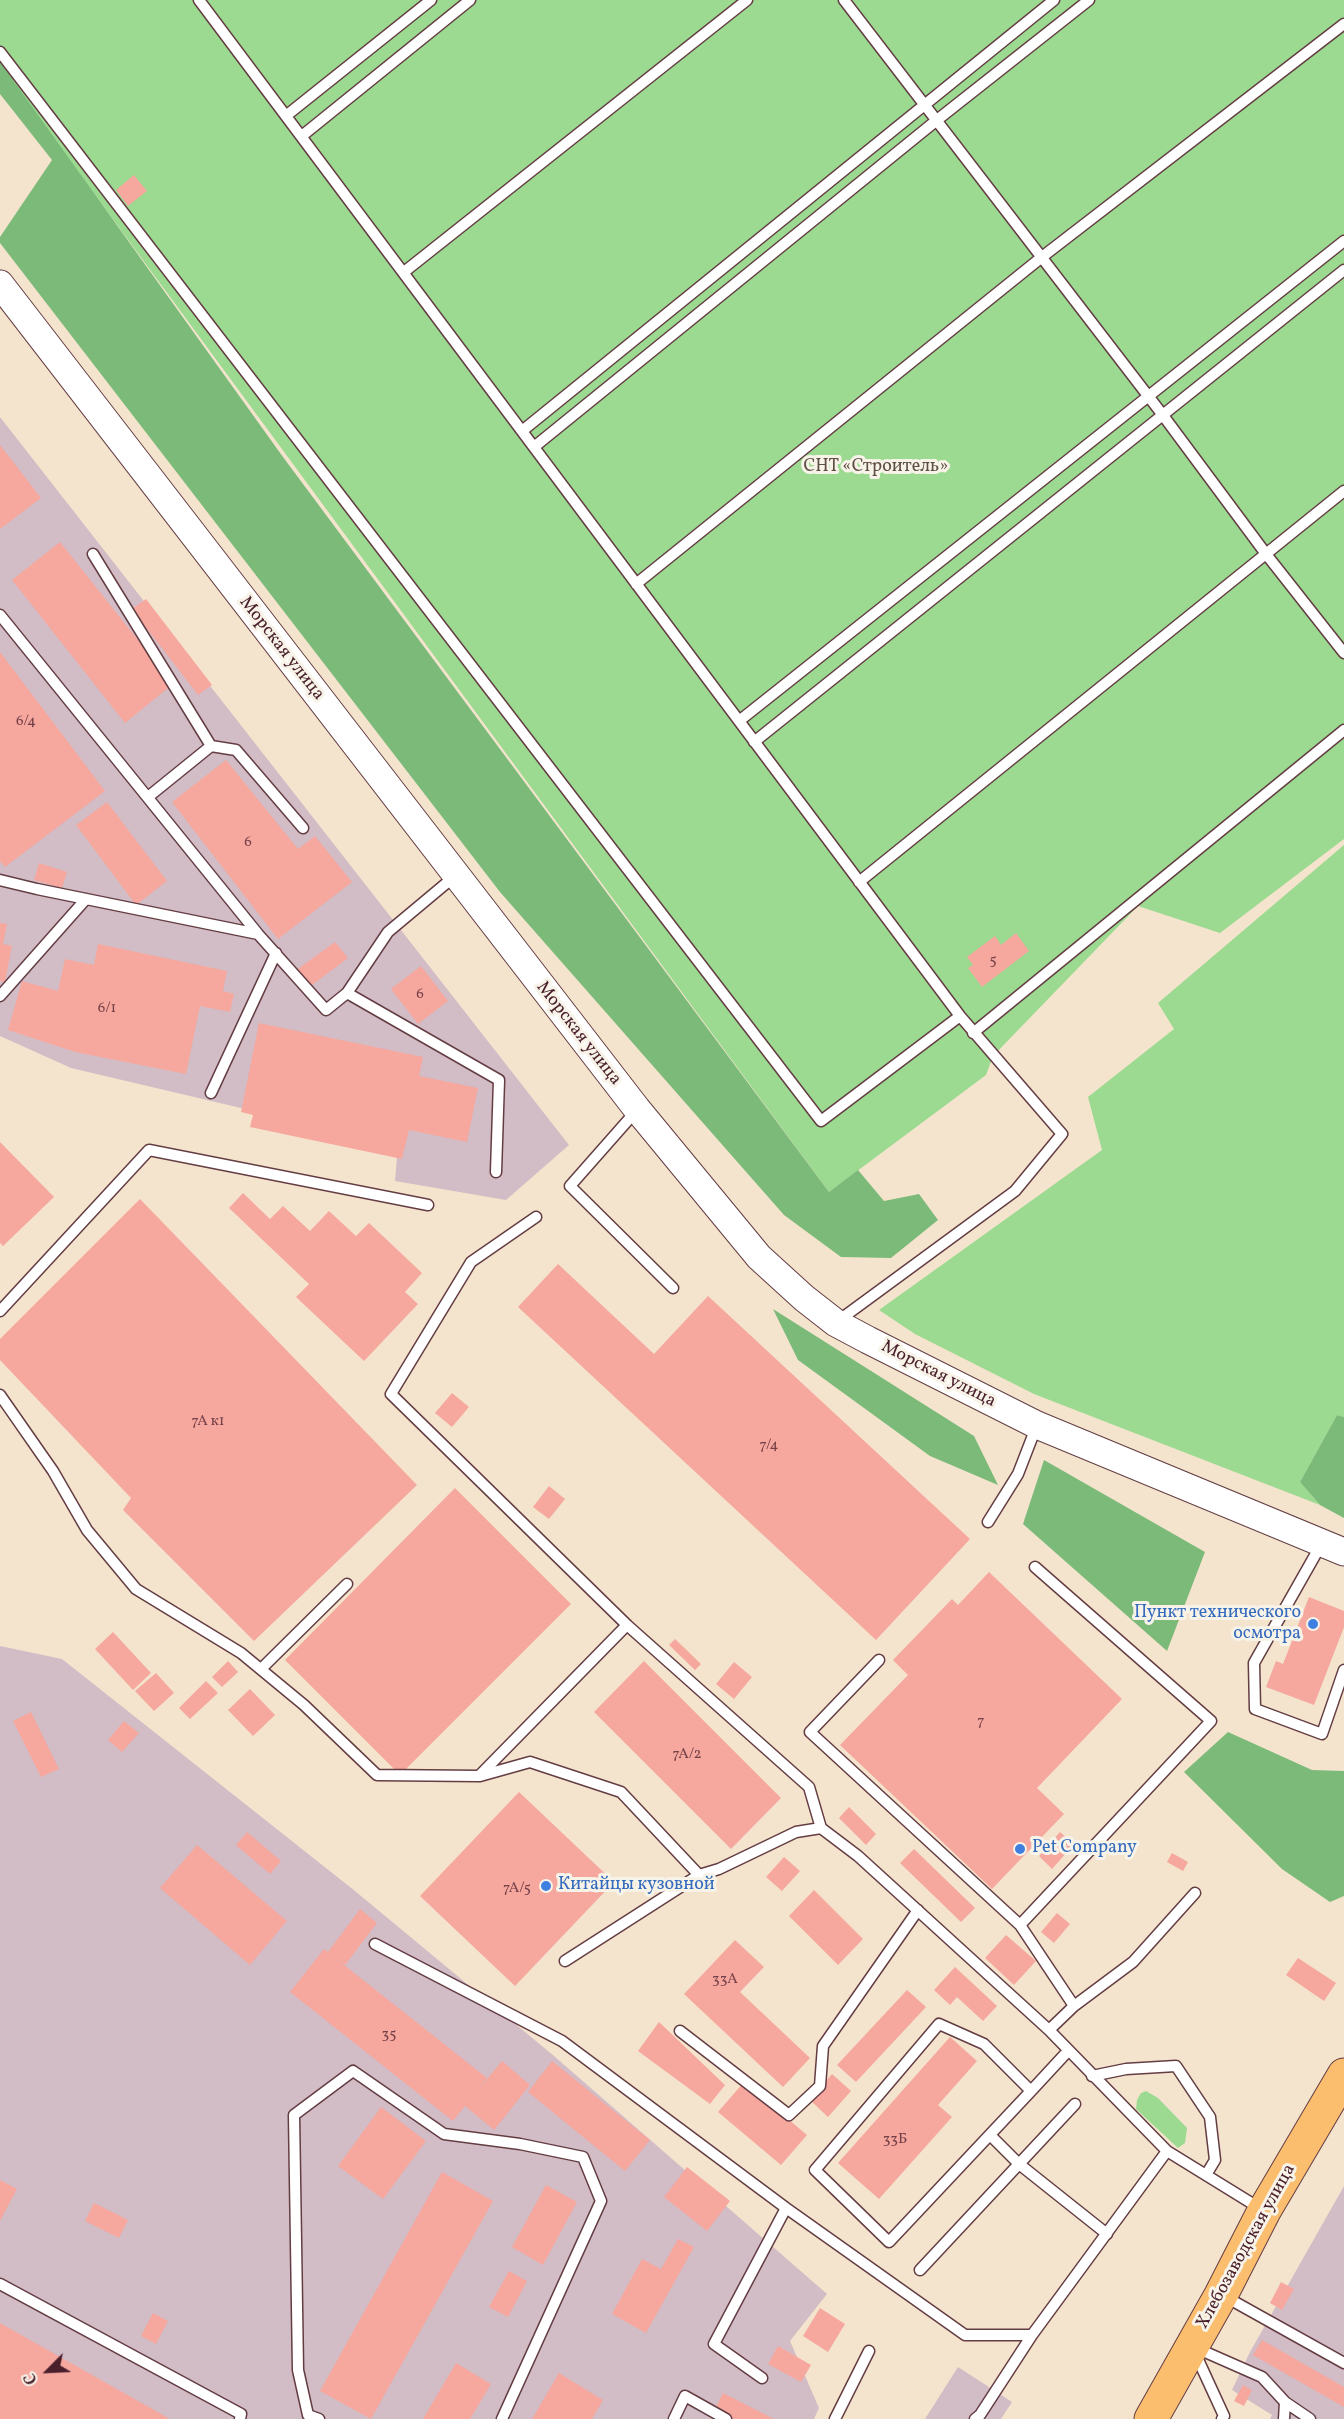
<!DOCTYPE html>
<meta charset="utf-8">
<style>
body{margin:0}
#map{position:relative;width:1344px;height:2419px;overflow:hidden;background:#f4e4cd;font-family:Vollkorn,serif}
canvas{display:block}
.north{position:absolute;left:18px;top:2341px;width:60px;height:60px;-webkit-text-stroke:4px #f7f3e8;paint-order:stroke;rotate:246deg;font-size:16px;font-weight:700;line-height:24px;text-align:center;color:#4a1f2b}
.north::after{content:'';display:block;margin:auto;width:21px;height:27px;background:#4a1f2b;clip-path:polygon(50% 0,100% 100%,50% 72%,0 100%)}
</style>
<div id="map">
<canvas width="1344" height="2419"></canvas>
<div class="north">С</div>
</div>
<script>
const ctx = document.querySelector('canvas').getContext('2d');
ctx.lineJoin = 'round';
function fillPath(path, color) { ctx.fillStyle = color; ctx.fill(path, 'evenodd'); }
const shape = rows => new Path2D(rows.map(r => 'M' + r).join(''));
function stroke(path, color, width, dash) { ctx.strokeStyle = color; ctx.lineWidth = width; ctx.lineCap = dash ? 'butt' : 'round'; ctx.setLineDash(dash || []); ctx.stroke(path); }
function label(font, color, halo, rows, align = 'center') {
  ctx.font = font + ' Vollkorn,serif'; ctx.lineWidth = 6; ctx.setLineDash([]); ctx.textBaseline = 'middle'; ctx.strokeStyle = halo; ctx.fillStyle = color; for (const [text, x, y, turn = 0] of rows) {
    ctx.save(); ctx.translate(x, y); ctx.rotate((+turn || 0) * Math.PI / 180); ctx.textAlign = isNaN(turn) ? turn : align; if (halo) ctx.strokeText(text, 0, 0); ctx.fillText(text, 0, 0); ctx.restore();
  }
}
const industrial = shape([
 [0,417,569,1145,506,1200,395,1181,398,1145,71,1068,0,1036],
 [0,1646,62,1659,355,1891,554,2056,827,2294,790,2341,819,2408,814,2419,0,2419],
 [1344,2186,1344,2419,1270,2419,1272,2415,1232,2390,1250,2352],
 [958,2367,1012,2402,1001,2419,925,2419]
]);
const green = shape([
 [0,0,1344,0,1344,839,1220,933,1138,906,993,1056,986,1075,829,1192,0,66],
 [1344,845,1344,1417,1337,1415,1300,1482,1320,1505,1034,1394,915,1334,879,1310,1102,1150,1088,1097,1174,1029,1158,1003],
 [1146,2091,1158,2098,1187,2128,1185,2143,1178,2148,1136,2109,1137,2100,1141,2093]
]);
const forest = shape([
 [0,62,283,457,829,1192,858,1170,884,1201,919,1194,938,1220,891,1258,841,1257,784,1215,500,892,0,243,0,237,52,160,0,94],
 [773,1309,974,1436,998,1485,930,1456,798,1360],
 [1337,1415,1344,1417,1344,1518,1320,1505,1300,1482],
 [1044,1460,1205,1552,1167,1651,1023,1524],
 [1228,1732,1312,1770,1344,1771,1344,1896,1330,1902,1282,1869,1184,1772]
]);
const building = shape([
 [134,175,147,191,128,206,116,190],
 [0,445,41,498,0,529],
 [60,542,173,684,125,723,12,580],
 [146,599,212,685,198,695,132,609],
 [0,652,105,791,5,867,0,861],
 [226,760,298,849,315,836,352,882,278,939,172,802],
 [107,802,167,881,136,905,76,825],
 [39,863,67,872,62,888,34,880],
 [0,923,7,924,3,944,12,946,5,982,0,981],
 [1016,933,1029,951,982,987,968,968,973,965,967,957,995,936,1001,945],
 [335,942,348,958,308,988,295,971],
 [98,944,227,971,223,991,234,994,230,1012,200,1006,186,1074,75,1052,8,1030,22,981,58,991,65,959,94,965],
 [421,966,448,1001,418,1024,391,989],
 [259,1023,423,1057,419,1076,478,1088,467,1142,409,1130,402,1159,250,1127,253,1115,241,1112],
 [0,1142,54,1197,3,1246,0,1243],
 [243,1193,270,1219,283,1206,310,1231,329,1211,356,1236,369,1223,422,1273,405,1292,418,1304,364,1361,296,1297,309,1284,229,1208],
 [140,1199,417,1485,254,1641,123,1510,131,1498,0,1360,0,1339],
 [558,1264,654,1354,708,1296,970,1539,876,1640,518,1307],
 [452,1393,469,1407,452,1427,435,1413],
 [549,1486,565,1499,549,1519,533,1507],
 [455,1488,571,1604,400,1775,285,1660],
 [989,1572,1122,1699,1037,1788,1064,1814,992,1889,840,1745,908,1675,893,1660,952,1599,958,1605],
 [1309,1597,1344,1611,1344,1627,1314,1705,1266,1687,1276,1661,1283,1664],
 [113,1632,151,1673,133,1690,95,1649],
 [675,1639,701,1664,695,1670,669,1645],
 [228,1661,238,1672,222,1687,212,1677],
 [644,1661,781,1798,731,1849,594,1712],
 [734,1662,752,1677,734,1699,716,1684],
 [156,1673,174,1693,154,1711,135,1691],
 [206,1681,218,1693,190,1719,179,1708],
 [250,1689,275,1715,253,1736,228,1710],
 [31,1712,59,1769,41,1777,13,1721],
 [124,1721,139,1733,122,1752,108,1740],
 [519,1792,614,1882,515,1986,420,1896],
 [849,1807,876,1834,866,1845,839,1818],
 [247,1832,281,1861,270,1874,236,1845],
 [1060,1832,1074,1844,1052,1869,1039,1856],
 [197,1845,287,1921,250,1965,160,1888],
 [914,1849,975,1908,961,1922,900,1863],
 [1172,1853,1188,1862,1183,1871,1167,1862],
 [784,1857,800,1871,782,1891,766,1877],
 [814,1890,863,1939,838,1965,789,1916],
 [360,1909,377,1923,345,1965,334,1957,487,2078,479,2089,502,2061,530,2085,494,2130,465,2106,453,2121,290,1992,324,1949,328,1952],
 [1057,1913,1070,1924,1054,1943,1041,1932],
 [1006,1935,1036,1961,1014,1985,985,1958],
 [735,1940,764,1967,740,1992,810,2058,783,2087,684,1994],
 [1298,1958,1336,1983,1324,2001,1286,1975],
 [955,1967,997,2006,983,2021,957,1997,950,2005,934,1990],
 [907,1990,926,2007,856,2082,837,2065],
 [659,2022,725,2085,710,2104,638,2051],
 [950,2037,977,2061,938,2105,952,2117,879,2199,838,2163],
 [552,2061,650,2140,625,2171,528,2092],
 [832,2074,851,2091,828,2117,810,2100],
 [744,2082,807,2135,781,2165,718,2112],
 [381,2107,426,2141,383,2199,338,2166],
 [687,2167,730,2201,707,2231,664,2197],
 [442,2172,493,2201,371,2419,320,2391],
 [0,2180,17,2189,0,2221],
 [546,2185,577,2202,543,2265,512,2247],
 [94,2203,128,2220,119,2238,85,2221],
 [678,2239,694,2247,646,2333,612,2314,642,2259,661,2269],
 [509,2271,527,2281,508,2317,489,2307],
 [1281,2282,1294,2289,1282,2310,1270,2303],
 [820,2308,845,2324,828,2352,803,2336],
 [153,2313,168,2321,156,2344,141,2336],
 [0,2323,170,2419,0,2419],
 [1262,2340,1344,2387,1344,2407,1253,2355],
 [778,2346,811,2365,801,2382,768,2364],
 [456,2363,491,2384,470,2419,423,2419],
 [559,2373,603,2400,592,2419,532,2419],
 [1243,2385,1252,2390,1244,2406,1234,2401],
 [723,2393,774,2419,710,2419]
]);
const service = shape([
 [199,0,960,1016,1062,1134,1015,1191,838,1321],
 [844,0,1162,414,1266,554,1344,653],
 [0,52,821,1121,960,1016],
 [287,115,431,0],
 [303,135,470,0],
 [404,272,747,0],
 [522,431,1054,0],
 [534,447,937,120,1089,0],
 [93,554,211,746,148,797],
 [636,584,1042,257,1344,24],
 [0,615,258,934],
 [739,721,1344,241],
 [754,742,1344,270],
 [211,746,236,750,303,828],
 [0,880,37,889,258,934,326,1010,347,993,388,932,455,876],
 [859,882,1344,491],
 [347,993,499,1080,496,1172],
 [0,996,86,899],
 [973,1033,1344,730],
 [211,1093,276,953],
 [637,1110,570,1186,673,1288],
 [0,1311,149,1150,428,1205],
 [0,1395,53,1471,87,1530,136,1589,241,1653,304,1705,377,1775,479,1776,627,1625,391,1394,471,1262,536,1217],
 [988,1522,1018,1474,1037,1425],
 [1322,1543,1254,1663,1255,1709,1322,1734,1344,1670],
 [1035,1567,1211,1721,1020,1925,1074,2006],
 [627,1625,809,1787,821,1828,858,1856,1049,2030,1167,2151,1261,2209],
 [879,1660,810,1732,1020,1925],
 [261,1669,347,1584],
 [480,1776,530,1762,621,1792,699,1875,719,1869,796,1832,821,1828],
 [375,1944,562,2041,786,2208,965,2335,1032,2335,1167,2151],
 [565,1961,699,1875],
 [1049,2030,1074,2006,1133,1962,1195,1893],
 [680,2031,789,2115,820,2086,823,2046,918,1910],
 [1092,2076,1126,2069,1176,2066,1210,2117,1215,2160,1206,2175],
 [1031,2091,984,2044,939,2024,815,2170,889,2242,1031,2091,1068,2051],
 [990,2135,1019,2164,1107,2234],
 [920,2270,1075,2104],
 [0,2284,241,2414,240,2419],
 [1224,2296,1344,2363],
 [1196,2348,1262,2377,1285,2402,1284,2419],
 [1195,2353,1224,2416,1222,2419],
 [762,2378,714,2344,786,2208],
 [1285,2402,1310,2419],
 [319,2419,308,2415,298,2370,294,2115,353,2071,444,2134,520,2144,583,2157,601,2201,502,2419],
 [674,2419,685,2396,726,2419],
 [835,2419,869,2351],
 [975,2419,980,2415,1032,2335]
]);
const tertiary = shape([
 [0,284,637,1109,759,1257,804,1298,836,1323,868,1340,1037,1425,1344,1552]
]);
const primary = shape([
 [1151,2419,1221,2295,1264,2211,1344,2075]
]);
const markers = [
 [1313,1624,6,"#3f7fe0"],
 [1020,1849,6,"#3f7fe0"],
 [546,1886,6,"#3f7fe0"]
];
const numberNames = [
 ["6/4",26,722],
 ["6",248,843],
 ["5",993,961],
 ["6",420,995],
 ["6/1",107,1009],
 ["7А к1",208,1422],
 ["7/4",769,1446],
 ["7",981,1722],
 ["7А/2",687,1755],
 ["7А/5",517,1889],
 ["33А",725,1980],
 ["35",389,2035],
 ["33Б",895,2140]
];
const parkNames = [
 ["СНТ «Строитель»",876,468]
];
const streetNames = [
 ["Морская улица",281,649,52],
 ["Морская улица",578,1034,52],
 ["Морская улица",938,1375,27],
 ["Хлебозаводская улица",1247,2247,-61]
];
const shopNames = [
 ["Пункт технического",1301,1614,"right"],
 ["осмотра",1301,1635,"right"],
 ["Pet Company",1032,1849],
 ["Китайцы кузовной",558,1886]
];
fillPath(industrial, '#d2bdc6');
fillPath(green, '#9bda90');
fillPath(forest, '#7cba7a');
fillPath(building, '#f6a79e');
stroke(service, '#643d43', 13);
stroke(tertiary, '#643d43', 29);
stroke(primary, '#643d43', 35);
stroke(service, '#fff', 10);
stroke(tertiary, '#fff', 27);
stroke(primary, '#fbbd6e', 33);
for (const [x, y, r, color] of markers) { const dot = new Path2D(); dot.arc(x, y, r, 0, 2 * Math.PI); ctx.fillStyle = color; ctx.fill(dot); stroke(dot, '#f7f3e8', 2); }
label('15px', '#754148', null, numberNames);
label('18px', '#5e4e44', '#f7f3e8', parkNames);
label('18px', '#4a1f2b', '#f7f3e8', streetNames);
label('18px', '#366cbe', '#f7f3e8', shopNames, 'left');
</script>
